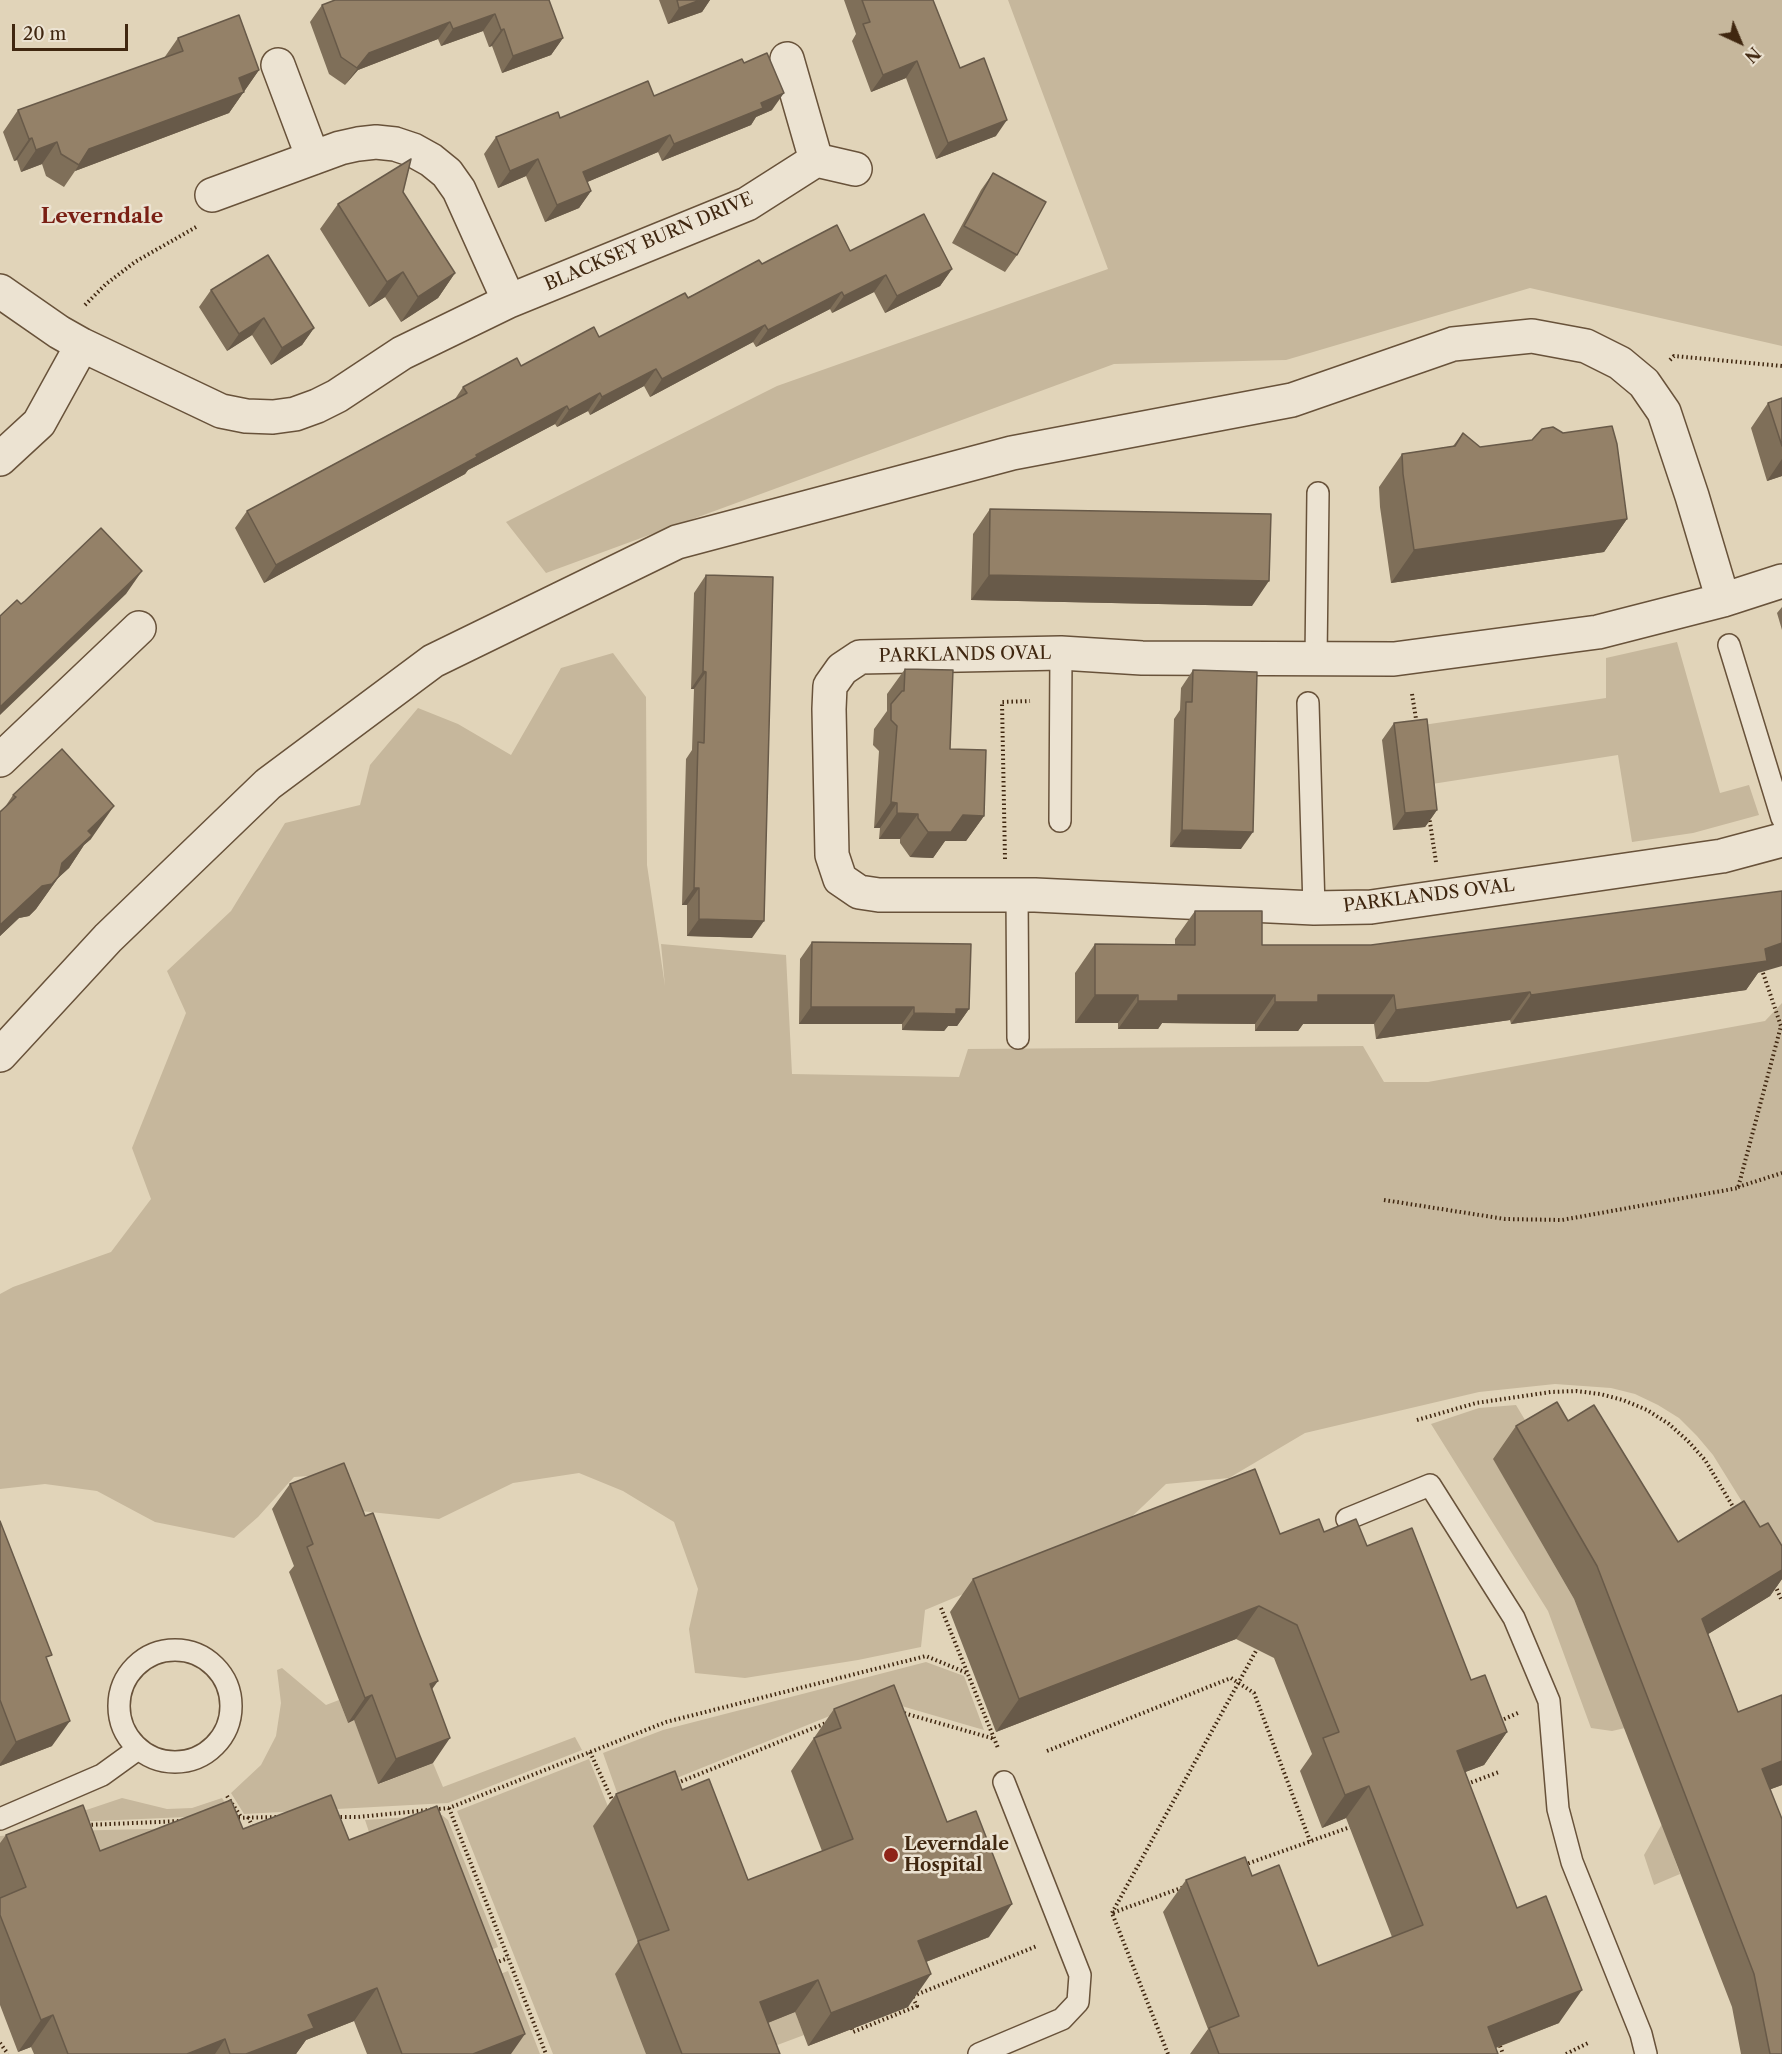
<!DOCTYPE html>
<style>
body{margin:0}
#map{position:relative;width:1782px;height:2054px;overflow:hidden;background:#e1d4b9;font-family:"Libre Caslon Text",serif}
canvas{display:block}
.north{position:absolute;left:1710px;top:12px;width:60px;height:60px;-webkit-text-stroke:4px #ece3d2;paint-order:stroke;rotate:136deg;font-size:16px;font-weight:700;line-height:24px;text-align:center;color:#402710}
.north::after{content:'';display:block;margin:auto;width:21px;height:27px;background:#402710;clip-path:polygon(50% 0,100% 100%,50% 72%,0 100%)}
.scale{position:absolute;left:12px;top:24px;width:116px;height:27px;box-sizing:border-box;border:3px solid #402710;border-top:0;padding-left:8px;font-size:18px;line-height:21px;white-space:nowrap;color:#402710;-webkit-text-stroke:4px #ece3d2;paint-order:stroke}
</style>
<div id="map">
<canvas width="1782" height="2054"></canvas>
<div class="north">N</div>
<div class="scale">20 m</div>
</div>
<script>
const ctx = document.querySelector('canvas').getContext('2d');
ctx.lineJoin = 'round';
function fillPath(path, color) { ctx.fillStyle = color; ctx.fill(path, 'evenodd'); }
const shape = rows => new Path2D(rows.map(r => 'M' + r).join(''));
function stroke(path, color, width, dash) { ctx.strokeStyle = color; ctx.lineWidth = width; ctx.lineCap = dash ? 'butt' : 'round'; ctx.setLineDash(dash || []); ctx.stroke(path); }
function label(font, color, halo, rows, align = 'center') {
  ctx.font = font + ' "Libre Caslon Text",serif'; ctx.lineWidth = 5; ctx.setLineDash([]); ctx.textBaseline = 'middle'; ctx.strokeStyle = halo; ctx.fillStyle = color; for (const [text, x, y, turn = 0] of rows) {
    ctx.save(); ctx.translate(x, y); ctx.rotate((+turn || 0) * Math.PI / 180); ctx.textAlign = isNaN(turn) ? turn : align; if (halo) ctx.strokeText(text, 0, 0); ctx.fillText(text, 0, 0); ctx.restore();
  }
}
const green = shape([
 [1008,0,1782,0,1782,346,1530,288,1286,360,1114,364,546,573,506,522,777,386,1108,269],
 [1677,642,1720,793,1749,785,1759,815,1693,833,1632,842,1618,755,1432,784,1423,725,1606,698,1606,658],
 [613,653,646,697,647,865,665,986,661,944,786,955,792,1074,959,1077,968,1049,1363,1046,1384,1082,1428,1082,1765,1021,1782,1003,1782,1566,1713,1455,1697,1436,1679,1418,1658,1405,1635,1394,1611,1388,1555,1384,1479,1392,1305,1433,1229,1478,1166,1484,1119,1529,925,1610,921,1647,858,1660,745,1678,695,1673,689,1629,698,1589,674,1522,623,1491,579,1473,513,1483,439,1519,350,1510,337,1474,294,1477,258,1517,234,1538,155,1522,97,1491,45,1484,0,1489,0,1294,13,1287,111,1252,151,1199,132,1148,186,1013,167,971,231,911,285,823,360,805,370,765,418,708,458,724,511,755,561,668],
 [1516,1405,1534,1435,1494,1460,1574,1599,1625,1728,1612,1731,1591,1728,1548,1611,1431,1424,1479,1408],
 [926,1662,964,1676,984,1730,874,1698,620,1801,603,1753,663,1730],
 [282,1668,326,1705,339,1700,348,1723,354,1720,379,1784,433,1763,443,1787,575,1737,582,1750,448,1803,244,1814,231,1793,261,1765,276,1736,281,1703,277,1670],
 [589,1759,611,1814,681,1787,696,1800,646,1963,646,2054,553,2054,457,1811],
 [122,1798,167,1809,192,1808,222,1798,233,1815,72,1822,0,1844,0,1836,12,1835],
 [442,1815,448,1820,498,1947,462,1962,376,1853,365,1820],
 [1662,1824,1680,1874,1654,1885,1644,1855],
 [190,1828,81,1882,62,1831],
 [508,1971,540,2054,498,2054,471,1985],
 [795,2012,804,2035,772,2047,775,2054,737,2035]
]);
const path = shape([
 [85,305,106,284,135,262,196,227],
 [1670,360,1674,356,1782,366],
 [1412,694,1417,725],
 [1429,816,1436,862],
 [1005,859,1002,702,1030,701],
 [1738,1187,1782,1173],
 [1384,1200,1505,1219,1562,1220,1738,1188,1781,1026,1762,970],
 [1417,1420,1476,1403,1551,1392,1576,1391,1600,1394,1623,1400,1647,1410,1669,1424,1688,1441,1705,1460,1735,1510],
 [1775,1585,1782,1601],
 [941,1608,998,1748],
 [900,1712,995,1739],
 [1500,1721,1520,1712],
 [1047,1751,1231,1678,1254,1693,1310,1841],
 [590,1752,614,1804],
 [677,1783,826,1723],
 [1467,1784,1499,1772],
 [227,1796,241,1817],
 [449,1808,546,2054],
 [248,1817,254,1830],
 [336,1817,358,1817,449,1808,666,1722,926,1656,967,1673],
 [234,1818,277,1817],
 [87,1825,181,1821],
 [1244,1865,1353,1826],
 [1112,1913,1257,1649],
 [495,1963,508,1958],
 [913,1996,1037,1946],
 [850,2024,853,2032,917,2006,912,1996],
 [0,2043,8,2054],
 [1500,2046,1503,2054],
 [1168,2054,1112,1913,1184,1887],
 [1566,2054,1590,2042]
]);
const lane = shape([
 [1729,645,1782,818],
 [1316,659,1318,493],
 [1308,703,1314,908],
 [1060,821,1061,653],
 [1017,895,1018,1038],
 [1347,1519,1430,1485,1514,1618,1549,1701,1558,1809,1572,1862,1641,2034,1646,2054],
 '119 1706a56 56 0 1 1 112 0a56 56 0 1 1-112 0Z',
 [0,1819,102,1775,138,1749],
 [979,2054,1062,2019,1078,2002,1080,1975,1004,1782]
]);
const street = shape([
 [278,65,313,158],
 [816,160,855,169],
 [212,195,340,148,358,144,376,142,395,144,413,150,431,160,447,173,459,190,509,301],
 [0,291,59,332,82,345,221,411,246,416,273,417,295,414,317,406,337,396,402,353,509,301,747,204,816,160,787,59],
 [0,459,39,423,82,345],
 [1782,581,1723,600,1598,632,1394,659,1142,658,1061,653,860,657,842,669,830,686,829,709,832,855,840,879,859,892,879,895,1035,895,1314,908,1371,907,1722,856,1782,840],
 [0,760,139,628],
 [0,1055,108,938,268,784,433,661,677,542,1012,453,1292,400,1453,344,1532,336,1586,346,1620,363,1644,383,1664,412,1692,496,1723,600]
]);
const wall = shape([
 [549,0,563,38,551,55,502,73,492,46,489,47,483,31,441,46,438,39,358,70,345,85,329,74,310,22,322,5],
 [659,0,710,0,702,12,668,24],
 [844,0,933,0,960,68,996,136,936,159,906,78,871,92,852,41,856,34],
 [178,38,259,70,229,113,75,171,64,187,46,176,42,164,21,172,17,160,14,161,3,132,18,110,164,58],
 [654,96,772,110,756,117,751,125,662,161,658,152,587,182,591,191,579,208,545,222,526,176,498,188,484,154,496,137],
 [993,173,1017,255,1005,272,952,243,981,190],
 [403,192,455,273,438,298,401,322,385,297,369,307,320,229,338,204],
 [850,251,952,269,940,286,885,313,874,292,832,313,830,309,756,347,753,342,650,397,644,386,590,415,588,411,557,427,555,424,468,470,465,474,264,583,235,528,247,511,455,399,463,387,599,337,762,264],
 [211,290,314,328,302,345,271,365,252,335,227,351,199,307],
 [1782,398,1782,476,1767,481,1751,428,1768,403],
 [1463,433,1480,447,1627,519,1604,552,1391,583,1380,507,1379,487,1402,454,1453,446],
 [990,509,1252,606,971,600,973,534],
 [706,575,752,938,687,936,687,905,682,905,686,759,692,750,694,689,691,689,694,593],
 [1782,607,1782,630,1777,613],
 [905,669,950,749,984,816,966,841,945,841,933,858,910,857,900,843,900,839,879,839,880,828,874,828,879,751,873,745,874,729,887,711,887,694],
 [1193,670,1241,849,1170,847,1174,719,1180,710,1181,688],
 [1394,723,1437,810,1425,827,1393,830,1382,740],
 [13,795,91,839,84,845,69,868,58,878,36,909,29,916,19,918,0,936,0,811,5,807],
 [1195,911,1262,945,1758,973,1746,990,1511,1024,1510,1020,1376,1039,1374,1024,1303,1024,1298,1031,1255,1031,1255,1024,1162,1023,1158,1029,1118,1029,1118,1023,1075,1023,1075,973,1095,944,1175,945,1175,939],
 [812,942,969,1009,957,1026,948,1026,944,1031,902,1030,902,1024,799,1024,800,959],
 [1568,1421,1678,1542,1760,1527,1782,1546,1782,1579,1770,1596,1708,1634,1738,1712,1782,1695,1782,1785,1771,1789,1782,2054,1741,2054,1732,2007,1574,1599,1493,1459,1516,1426],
 [290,1484,432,1689,433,1763,378,1784,354,1720,348,1723,289,1572,294,1566,272,1509],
 [0,1521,47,1661,52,1746,0,1766],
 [1324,1532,1367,1546,1471,1680,1507,1732,1484,1765,1465,1772,1559,2023,1496,2048,1498,2054,1190,2054,1208,2029,1163,1912,1186,1880,1252,1876,1318,1966,1392,1937,1346,1818,1322,1828,1300,1771,1312,1754,1274,1658,1236,1639,996,1732,950,1612,973,1579,1280,1534],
 [834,1709,989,1937,926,1962,908,2007,808,2046,795,2012,768,2023,780,2054,646,2054,615,1974,638,1942,593,1826,616,1794,682,1790,748,1880,822,1851,791,1771],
 [243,1829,349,1840,511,2054,367,2054,354,2021,306,2040,296,2054,34,2054,31,2047,18,2052,0,2005,0,1843,6,1835,100,1851]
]);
const shadedWall = shape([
 [700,0,710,0,702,12,668,24,679,8],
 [495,14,483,31,441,46,453,29],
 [450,22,438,39,358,70,345,85,369,53],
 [504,29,492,46,489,47,501,30],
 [563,38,551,55,502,73,513,56],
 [917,61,906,78,871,92,883,75],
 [259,70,229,113,75,171,89,149,239,78],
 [784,93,772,110,756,117,751,125,662,161,674,144,761,103],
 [1007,120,996,136,936,159,948,143],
 [670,135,658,152,571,189,583,172],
 [32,138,17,160,14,161,29,139],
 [57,142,42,164,21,172,36,150],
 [538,159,526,176,498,188,510,171],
 [591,191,579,208,545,222,557,205],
 [952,269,940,286,885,313,897,296],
 [403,272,385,297,369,307,387,282],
 [455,273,438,298,401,322,418,297],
 [886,275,874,292,832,313,844,296],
 [842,292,830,309,756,347,768,330],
 [264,318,252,335,227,351,239,334],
 [765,325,753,342,650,397,662,379],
 [314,328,302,345,271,365,282,348],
 [656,369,644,386,590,415,602,397],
 [600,393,588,411,557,427,569,410],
 [567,406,555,424,468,470,465,474,264,583,276,565,476,455],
 [1782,459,1782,476,1767,481],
 [1627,519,1604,552,1391,583,1414,550],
 [142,571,126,594,0,715,0,707],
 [989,575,1269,581,1252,606,971,600],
 [703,671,706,672,694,689,691,689],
 [891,802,897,803,880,828,874,828],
 [114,806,91,839,84,845,69,868,58,878,36,909,29,916,19,918,0,936,0,925,62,863,88,831],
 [1437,810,1425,827,1393,830,1405,813],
 [897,813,918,814,900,839,879,839],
 [963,815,984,816,966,841,945,841,933,858,910,857,928,832],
 [1182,830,1253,832,1241,849,1170,847],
 [694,888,699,888,687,905,682,905],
 [699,919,764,921,752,938,687,936],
 [1782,943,1782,966,1758,973,1746,990,1511,1024,1531,995,1765,949],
 [1530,992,1510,1020,1376,1039,1396,1010],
 [1095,995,1138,995,1118,1023,1075,1023],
 [1178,995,1275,995,1255,1024,1162,1023,1158,1029,1118,1029,1138,1001],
 [1318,995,1394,995,1374,1024,1303,1024,1298,1031,1255,1031,1275,1002],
 [811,1007,914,1007,902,1024,799,1024],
 [956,1009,969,1009,957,1026,948,1026,944,1031,902,1030,914,1013],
 [1782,1570,1782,1579,1770,1596,1679,1652,1702,1619],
 [1259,1606,1236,1639,996,1732,1019,1699],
 [438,1681,420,1706,430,1684],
 [372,1695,354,1720,348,1723,365,1698],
 [70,1721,52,1746,0,1766,0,1764,16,1742],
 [1507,1732,1484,1765,1434,1784,1457,1751],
 [450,1738,433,1763,378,1784,396,1759],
 [1782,1761,1782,1785,1739,1801,1762,1769],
 [1369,1786,1346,1818,1322,1828,1345,1795],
 [1012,1904,989,1937,895,1974,918,1941],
 [931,1974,908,2007,808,2046,831,2013],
 [818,1980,795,2012,737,2035,760,2002],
 [377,1988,354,2021,306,2040,296,2054,246,2054,308,2015],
 [1582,1990,1559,2023,1479,2054,1488,2027],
 [53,2015,31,2047,18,2052,41,2020],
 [525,2034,511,2054,473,2054],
 [225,2039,215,2054,187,2054]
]);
const building = shape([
 [335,0,549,0,563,38,513,56,504,29,501,30,495,14,453,29,450,22,369,53,357,68,341,57,322,5,335,0],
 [677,0,700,0,679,8,677,0],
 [862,0,933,0,960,68,984,58,1007,120,948,143,917,61,883,75,863,24,870,22,862,0],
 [239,15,259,70,239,78,244,92,89,149,79,165,61,154,57,142,36,150,32,138,29,139,18,110,183,51,178,38,239,15],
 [767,53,784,93,761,103,763,108,674,144,670,135,583,172,591,191,557,205,538,159,510,171,496,137,558,112,560,118,648,81,654,96,742,59,744,63,767,53],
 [411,159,403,192,455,273,418,297,403,272,387,282,338,204,411,159],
 [993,173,1046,202,1017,255,964,226,993,173],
 [924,214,952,269,897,296,886,275,844,296,842,292,768,330,765,325,662,379,656,369,602,397,600,393,569,410,567,406,476,455,477,457,276,565,247,511,467,393,463,387,517,358,521,366,594,327,599,337,685,293,688,298,759,260,762,264,837,225,850,251,924,214],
 [268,255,314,328,282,348,264,318,239,334,211,290,268,255],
 [1782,398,1782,446,1768,403,1782,398],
 [1612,426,1617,444,1627,519,1414,550,1403,474,1402,454,1455,446,1463,433,1480,447,1532,440,1542,429,1553,427,1563,433,1612,426],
 [990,509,1271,514,1269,581,989,575,990,509],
 [101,528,142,571,0,707,0,616,17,600,21,604,25,601,101,528],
 [706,575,773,577,764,921,699,919,699,888,694,888,698,742,704,743,706,672,703,671,706,575],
 [905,669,953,670,950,749,986,750,984,816,963,815,951,832,928,832,918,818,918,814,897,813,897,803,891,802,897,726,891,720,891,704,902,691,904,691,905,669],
 [1193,670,1257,672,1253,832,1182,830,1186,702,1192,702,1193,670],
 [1427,719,1437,810,1405,813,1394,723,1427,719],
 [62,749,114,806,88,831,92,835,62,863,59,876,52,884,42,886,0,925,0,812,16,797,13,795,62,749],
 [1782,891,1782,943,1765,949,1767,961,1531,995,1530,992,1396,1010,1394,995,1318,995,1318,1002,1275,1002,1275,995,1178,995,1178,1001,1138,1001,1138,995,1095,995,1095,944,1195,945,1195,911,1262,911,1262,945,1371,945,1782,891],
 [812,942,971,944,969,1009,956,1009,956,1014,914,1013,914,1007,811,1007,812,942],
 [1557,1402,1568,1421,1594,1405,1678,1542,1744,1501,1760,1527,1768,1523,1782,1546,1782,1570,1702,1619,1738,1712,1782,1695,1782,1761,1762,1769,1782,1819,1782,2054,1770,2054,1754,1974,1597,1566,1516,1426,1557,1402],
 [344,1463,365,1516,373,1513,420,1636,438,1681,430,1684,450,1738,396,1759,372,1695,365,1698,307,1547,313,1544,290,1484,344,1463],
 [1255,1469,1280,1534,1319,1519,1324,1532,1356,1519,1367,1546,1412,1528,1471,1680,1485,1675,1507,1732,1457,1751,1517,1908,1546,1896,1582,1990,1488,2027,1498,2054,1219,2054,1209,2028,1239,2016,1186,1880,1245,1857,1252,1876,1279,1865,1318,1966,1423,1925,1369,1786,1345,1795,1323,1738,1339,1732,1297,1625,1259,1606,1019,1699,973,1579,1255,1469],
 [0,1521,52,1655,46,1657,70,1721,16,1742,0,1700,0,1521],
 [894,1685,947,1822,976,1811,1012,1904,918,1941,931,1974,870,1998,831,2013,818,1980,760,2002,780,2054,682,2054,638,1941,669,1930,616,1794,675,1771,682,1790,709,1779,748,1880,853,1839,814,1738,841,1728,834,1709,894,1685],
 [331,1795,349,1840,437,1806,525,2034,473,2054,402,2054,377,1988,308,2015,314,2028,246,2054,230,2054,225,2039,187,2054,68,2054,53,2015,41,2020,0,1915,0,1898,26,1887,6,1835,83,1805,100,1851,231,1800,243,1829,331,1795]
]);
const markers = [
 [891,1855,8,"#8f2418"]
];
const streetNames = [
 ["BLACKSEY BURN DRIVE",649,242,-23],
 ["PARKLANDS OVAL",965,655,-1],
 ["PARKLANDS OVAL",1429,896,-7]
];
const poiNames = [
 ["Leverndale",904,1845],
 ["Hospital",904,1866]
];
const quarterNames = [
 ["Leverndale",102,217]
];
fillPath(green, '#c6b79c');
stroke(lane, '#68523a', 24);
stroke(street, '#68523a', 36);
stroke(path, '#402710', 4, [1.5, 3]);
stroke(lane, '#ece3d2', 21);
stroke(street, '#ece3d2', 33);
fillPath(wall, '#7f6f59');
fillPath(shadedWall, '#685a49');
fillPath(building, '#948168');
stroke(building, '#685a49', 1.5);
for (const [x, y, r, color] of markers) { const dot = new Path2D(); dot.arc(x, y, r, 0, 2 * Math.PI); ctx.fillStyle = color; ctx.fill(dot); stroke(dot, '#ece3d2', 2); }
label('18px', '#402710', '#ece3d2', streetNames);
label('bold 18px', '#402710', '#ece3d2', poiNames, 'left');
label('bold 21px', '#7a1f14', '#ece3d2', quarterNames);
</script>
